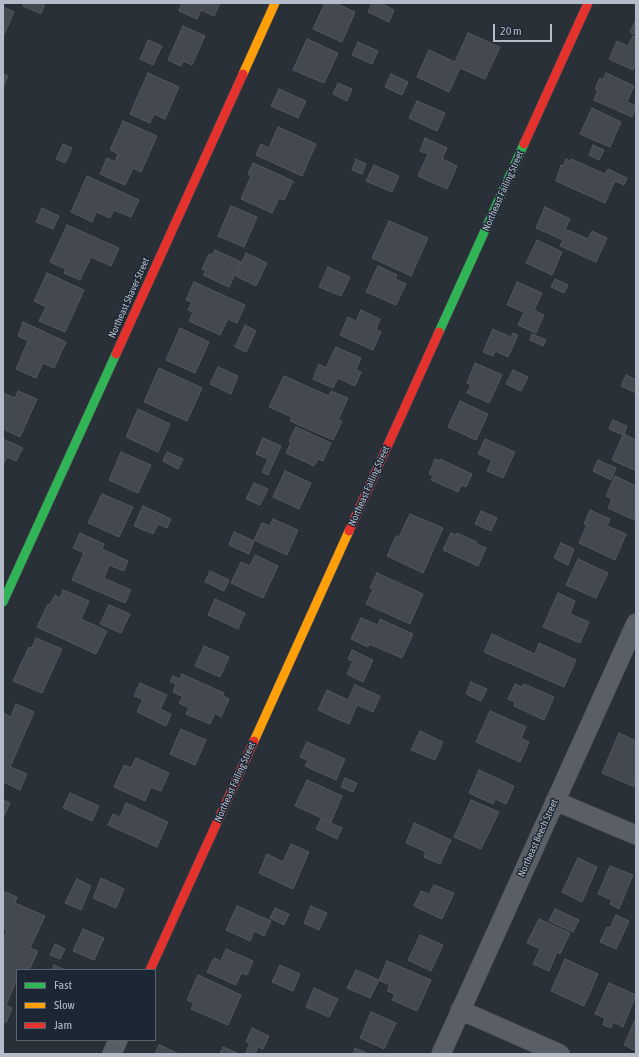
<!DOCTYPE html>
<style>
body{margin:0}
#map{position:relative;width:639px;height:1057px;overflow:hidden;background:#2a3038;font-family:"Asap Condensed",sans-serif}
canvas{display:block}
.frame{position:absolute;inset:0;border:4px solid #b4bcc9;pointer-events:none}
.legend{position:absolute;left:16px;top:969px;width:140px;height:72px;box-sizing:border-box;background:#1d2633;border:1px solid #59626f;margin:0;padding:5px 7px;list-style:none;font-size:12px;color:#b4bcc9}
.legend li{display:flex;align-items:center;gap:8px;height:20px}
.legend b{width:20px;border:1px solid #59626f}
.scale{position:absolute;left:493px;top:24px;width:59px;height:18px;box-sizing:border-box;border:2px solid #b4bcc9;border-top:0;padding-left:5px;font-size:12px;line-height:14px;white-space:nowrap;color:#b4bcc9;-webkit-text-stroke:3px #1d2633;paint-order:stroke}
</style>
<div id="map">
<canvas width="639" height="1057"></canvas>
<div class="frame"></div>
<ul class="legend">
<li><b style="height:5px;background:#30b455"></b>Fast</li>
<li><b style="height:5px;background:#ff9f0a"></b>Slow</li>
<li><b style="height:5px;background:#e5322d"></b>Jam</li>
</ul>
<div class="scale">20 m</div>
</div>
<script>
const ctx = document.querySelector('canvas').getContext('2d');
ctx.lineJoin = 'round';
function fillPath(path, color) { ctx.fillStyle = color; ctx.fill(path, 'evenodd'); }
const shape = rows => new Path2D(rows.map(r => 'M' + r).join(''));
function stroke(path, color, width, dash) { ctx.strokeStyle = color; ctx.lineWidth = width; ctx.lineCap = dash ? 'butt' : 'round'; ctx.setLineDash(dash || []); ctx.stroke(path); }
function label(font, color, halo, rows, align = 'center') {
  ctx.font = font + ' "Asap Condensed",sans-serif'; ctx.lineWidth = 3; ctx.setLineDash([]); ctx.textBaseline = 'middle'; ctx.strokeStyle = halo; ctx.fillStyle = color; for (const [text, x, y, turn = 0] of rows) {
    ctx.save(); ctx.translate(x, y); ctx.rotate((+turn || 0) * Math.PI / 180); ctx.textAlign = isNaN(turn) ? turn : align; if (halo) ctx.strokeText(text, 0, 0); ctx.fillText(text, 0, 0); ctx.restore();
  }
}
const building = shape([
 [24,3,45,3,41,14,23,6,24,3],
 [182,3,220,3,214,16,201,10,197,19,179,11,182,3],
 [325,3,335,3,355,12,342,42,313,29,325,3],
 [372,3,380,3,394,10,389,22,368,12,372,3],
 [3,7,14,12,3,37,3,7],
 [635,22,636,23,636,35,630,32,635,22],
 [183,26,205,36,192,65,183,61,181,66,168,60,183,26],
 [468,33,500,47,485,79,460,68,449,92,417,77,429,50,455,62,468,33],
 [633,36,636,37,636,63,633,70,609,59,617,41,628,46,633,36],
 [307,39,338,53,324,83,293,70,307,39],
 [148,40,162,46,153,65,140,59,148,40],
 [358,42,378,51,372,64,352,55,358,42],
 [148,73,179,87,165,119,154,114,150,123,130,114,148,73],
 [606,73,634,86,627,102,636,106,632,117,594,100,598,90,595,89,600,78,603,80,606,73],
 [3,74,8,76,3,87,3,74],
 [391,74,408,82,402,95,385,87,391,74],
 [338,83,352,89,347,101,333,94,338,83],
 [279,89,306,101,298,118,271,106,279,89],
 [417,101,445,113,437,131,409,118,417,101],
 [592,108,621,122,610,147,580,134,592,108],
 [123,121,157,136,141,172,133,168,125,185,100,174,107,158,115,162,118,154,110,150,123,121],
 [278,127,316,144,302,176,256,155,261,144,269,148,278,127],
 [425,138,447,148,442,159,457,166,447,189,418,176,428,154,420,151,425,138],
 [63,144,72,148,65,163,56,159,63,144],
 [593,145,604,150,599,160,589,155,593,145],
 [356,159,366,164,362,174,352,170,356,159],
 [566,159,570,161,571,159,605,174,608,169,627,178,624,185,615,181,605,203,556,181,561,165,563,166,566,159],
 [253,163,293,181,284,200,279,198,272,213,241,199,251,176,248,174,253,163],
 [374,165,399,176,392,192,366,181,374,165],
 [87,176,139,200,131,217,114,210,110,218,96,212,92,222,71,212,87,176],
 [231,206,257,217,244,247,218,236,231,206],
 [545,207,570,219,565,229,588,239,592,231,607,238,596,262,560,246,563,240,536,228,545,207],
 [42,208,59,216,53,229,36,222,42,208],
 [389,221,428,238,411,276,372,258,389,221],
 [67,225,119,248,111,266,91,257,80,280,64,273,66,269,50,262,67,225],
 [537,240,562,252,552,275,526,263,537,240],
 [215,250,241,262,229,287,203,275,206,271,202,269,209,254,212,255,215,250],
 [246,253,267,263,256,286,236,276,246,253],
 [378,266,397,275,395,279,406,284,396,305,366,292,378,266],
 [328,267,350,277,341,296,319,287,328,267],
 [47,273,84,290,65,332,39,321,46,307,34,301,47,273],
 [555,279,568,285,564,293,551,287,555,279],
 [194,282,245,305,237,323,228,319,220,335,189,321,193,312,188,310,192,302,186,300,194,282],
 [517,282,542,293,534,310,544,315,536,333,518,325,524,312,507,305,517,282],
 [361,310,380,319,376,330,381,332,373,350,340,335,348,317,356,321,361,310],
 [23,322,66,342,54,368,43,363,36,378,16,369,28,341,18,336,23,322],
 [245,325,256,331,246,352,235,347,245,325],
 [180,328,209,342,195,373,166,360,180,328],
 [493,329,511,337,513,333,518,335,508,357,495,351,493,356,483,352,493,329],
 [532,334,546,340,543,346,530,340,532,334],
 [336,347,361,358,356,370,361,372,355,386,338,378,333,388,313,379,319,364,326,368,336,347],
 [475,363,502,375,489,403,467,393,471,385,467,383,475,363],
 [218,367,238,376,231,394,210,384,218,367],
 [159,368,202,388,187,421,144,402,159,368],
 [513,370,528,377,521,391,506,384,513,370],
 [626,375,636,380,636,393,621,386,626,375],
 [284,376,329,396,331,391,348,398,338,420,342,421,333,440,290,421,292,417,269,407,284,376],
 [18,391,37,399,20,437,3,429,3,393,15,398,18,391],
 [460,401,488,414,476,440,448,427,460,401],
 [138,409,170,424,158,452,126,437,138,409],
 [613,420,627,426,624,434,636,440,636,471,612,460,623,435,609,429,613,420],
 [296,427,331,443,323,461,318,459,314,466,286,453,291,442,289,441,296,427],
 [263,438,281,446,268,475,262,472,268,459,256,454,263,438],
 [3,439,23,448,16,461,7,457,3,465,3,439],
 [485,439,515,452,503,478,487,471,492,460,478,454,485,439],
 [121,452,151,465,138,493,109,480,121,452],
 [167,452,183,459,178,469,163,461,167,452],
 [435,459,440,461,440,459,472,474,466,487,461,485,458,492,431,480,433,476,429,474,435,459],
 [598,460,616,468,611,480,593,471,598,460],
 [285,471,311,483,299,509,273,497,285,471],
 [615,476,636,486,636,515,634,520,608,508,612,499,606,496,615,476],
 [254,483,268,489,260,505,246,499,254,483],
 [102,494,133,507,119,537,88,523,102,494],
 [143,506,171,519,167,528,158,524,153,534,134,526,143,506],
 [590,510,610,519,607,526,626,534,615,560,579,543,587,525,584,524,590,510],
 [481,511,497,518,491,531,475,524,481,511],
 [410,514,443,528,423,573,387,556,396,536,399,537,410,514],
 [273,519,298,530,287,555,254,540,262,523,270,526,273,519],
 [234,532,254,541,249,554,229,545,234,532],
 [80,533,104,544,102,549,128,561,124,571,109,565,104,578,131,590,125,603,72,580,84,553,73,548,80,533],
 [451,533,456,535,457,533,477,542,476,544,486,548,478,566,443,550,451,533],
 [561,543,574,549,568,565,554,558,561,543],
 [255,555,278,566,263,598,231,583,241,562,250,566,255,555],
 [578,559,608,573,596,598,566,585,578,559],
 [210,571,229,580,224,591,205,582,210,571],
 [377,573,423,594,410,624,366,604,373,589,370,588,377,573],
 [63,590,89,601,81,619,107,631,96,654,37,627,48,604,50,605,55,595,60,598,63,590],
 [558,593,575,601,570,614,589,622,580,643,543,627,558,593],
 [215,599,245,613,238,629,208,615,215,599],
 [109,605,130,614,121,633,100,624,109,605],
 [361,618,378,625,380,619,413,634,402,658,369,644,368,647,351,639,361,618],
 [492,634,535,654,539,643,576,660,564,687,484,652,492,634],
 [36,638,62,649,42,693,13,681,29,647,32,648,36,638],
 [204,646,229,657,220,677,195,666,204,646],
 [352,650,373,660,363,682,347,674,353,661,348,659,352,650],
 [182,674,224,693,223,696,229,699,221,717,215,713,210,724,186,714,189,708,179,703,183,697,173,692,176,684,170,682,173,676,180,679,182,674],
 [471,682,487,689,481,701,466,694,471,682],
 [140,683,167,695,160,709,171,714,166,726,137,712,143,699,134,696,140,683],
 [515,684,522,687,524,684,554,697,544,720,514,706,515,702,508,699,515,684],
 [355,685,380,696,373,712,357,705,349,724,318,710,327,690,348,700,355,685],
 [16,704,34,712,10,767,27,774,20,790,3,782,3,713,11,717,16,704],
 [490,711,526,727,521,738,529,742,520,762,476,742,490,711],
 [181,729,206,740,195,765,170,754,181,729],
 [420,731,443,742,435,760,411,750,420,731],
 [619,733,636,741,635,787,602,773,619,733],
 [307,742,345,759,336,780,305,766,308,760,300,757,307,742],
 [136,758,169,773,161,791,151,787,145,801,114,787,124,765,131,768,136,758],
 [479,770,514,786,506,804,495,799,493,804,469,793,479,770],
 [345,778,357,783,353,792,341,787,345,778],
 [307,780,342,796,331,822,295,806,307,780],
 [70,793,99,806,92,821,63,808,70,793],
 [3,800,10,803,3,818,3,800],
 [471,800,499,812,481,849,454,837,471,800],
 [126,803,168,822,157,847,108,825,113,814,120,817,126,803],
 [321,819,342,828,337,839,316,829,321,819],
 [414,823,451,840,440,864,424,857,426,852,406,843,414,823],
 [291,844,309,852,293,889,259,873,267,854,283,862,291,844],
 [578,858,597,867,582,902,562,892,578,858],
 [610,866,633,875,619,909,610,904,612,900,598,894,610,866],
 [101,878,124,889,116,908,93,898,101,878],
 [77,879,91,886,81,910,65,903,77,879],
 [434,885,454,893,442,919,414,906,421,891,429,894,434,885],
 [3,891,17,897,15,903,45,916,30,948,38,951,29,970,17,970,17,979,6,1005,12,1008,6,1023,3,1021,3,940,7,931,3,929,3,891],
 [237,906,271,921,264,936,254,931,250,941,226,930,237,906],
 [311,906,327,913,319,930,304,923,311,906],
 [275,908,289,914,284,925,270,918,275,908],
 [555,909,579,920,573,932,549,921,555,909],
 [616,915,629,921,616,949,600,942,607,927,610,928,616,915],
 [539,919,570,933,560,954,557,952,549,971,533,964,540,949,527,943,539,919],
 [83,929,104,938,94,960,73,951,83,929],
 [420,935,443,945,431,971,408,960,420,935],
 [55,944,65,949,60,959,50,955,55,944],
 [226,949,253,961,247,975,241,973,236,985,207,972,214,958,221,961,226,949],
 [565,959,598,974,584,1006,551,991,565,959],
 [387,961,431,980,417,1011,392,1000,395,994,387,991,390,985,379,980,387,961],
 [54,965,65,970,52,970,54,965],
 [280,965,300,974,293,991,272,982,280,965],
 [356,970,379,980,370,998,347,988,356,970],
 [198,975,241,995,228,1025,191,1009,194,1003,187,1000,198,975],
 [609,983,636,995,623,1027,613,1022,611,1028,603,1025,605,1018,595,1014,609,983],
 [314,988,338,999,329,1017,306,1007,314,988],
 [371,1012,396,1023,384,1049,360,1038,371,1012],
 [636,1018,636,1051,624,1045,636,1018],
 [252,1028,269,1036,263,1049,258,1047,255,1054,245,1054,250,1043,246,1042,252,1028],
 [159,1045,162,1046,179,1054,155,1054,159,1045],
 [223,1047,237,1053,236,1054,220,1054,223,1047],
 [355,1048,369,1054,353,1054,355,1048]
]);
const street = shape([
 [555,801,636,835],
 [460,1010,560,1054],
 [112,1054,118,1040],
 [441,1054,636,623]
]);
const fast = shape([
 [439,332,524,144],
 [3,602,116,354]
]);
const slow = shape([
 [243,74,275,3],
 [254,741,349,531]
]);
const jam = shape([
 [524,144,588,3],
 [116,354,243,74],
 [349,531,439,332],
 [150,970,254,741]
]);
const streetNames = [
 ["Northeast Failing Street",503,191,-66],
 ["Northeast Shaver Street",129,298,-66],
 ["Northeast Failing Street",369,486,-66],
 ["Northeast Failing Street",235,782,-66],
 ["Northeast Beech Street",538,838,-66]
];
fillPath(building, '#444950');
stroke(building, '#52575f', 1);
stroke(street, '#484c53', 20);
stroke(fast, '#484c53', 10);
stroke(slow, '#484c53', 10);
stroke(jam, '#484c53', 10);
stroke(street, '#5a5e66', 19);
stroke(fast, '#30b455', 9);
stroke(slow, '#ff9f0a', 9);
stroke(jam, '#e5322d', 9);
label('10px', '#b4bcc9', '#1d2633', streetNames);
</script>
